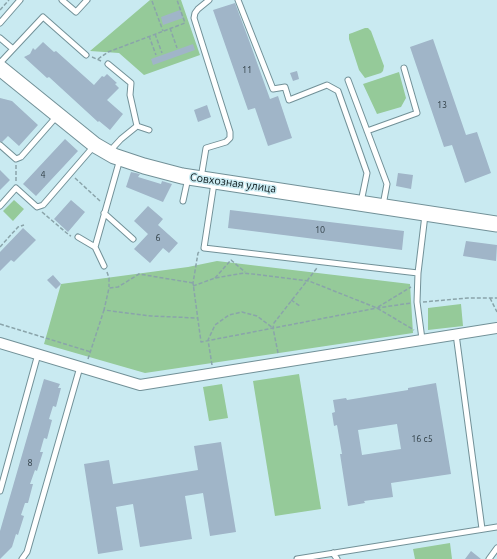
<!DOCTYPE html>
<meta charset="utf-8">
<style>
body{margin:0}
canvas{display:block;background:#c9eaf1}
</style>
<canvas width="497" height="559"></canvas>
<script>
const ctx = document.querySelector('canvas').getContext('2d');
ctx.lineJoin = 'round';
function fillPath(path, color) { ctx.fillStyle = color; ctx.fill(path, 'evenodd'); }
const shape = rows => new Path2D(rows.map(r => 'M' + r).join(''));
function stroke(path, color, width, dash) { ctx.strokeStyle = color; ctx.lineWidth = width; ctx.lineCap = dash ? 'butt' : 'round'; ctx.setLineDash(dash || []); ctx.stroke(path); }
function label(font, color, halo, rows, align = 'center') {
  ctx.font = font + ' Ubuntu,sans-serif'; ctx.lineWidth = 3; ctx.setLineDash([]); ctx.textBaseline = 'middle'; ctx.strokeStyle = halo; ctx.fillStyle = color; for (const [text, x, y, turn = 0] of rows) {
    ctx.save(); ctx.translate(x, y); ctx.rotate((+turn || 0) * Math.PI / 180); ctx.textAlign = isNaN(turn) ? turn : align; if (halo) ctx.strokeText(text, 0, 0); ctx.fillText(text, 0, 0); ctx.restore();
  }
}
const green = shape([
 [150,0,181,0,200,55,144,75,119,53,90,51],
 [365,28,368,28,371,31,384,66,383,71,381,73,365,78,359,70,349,39,349,34,352,33],
 [399,72,406,98,401,107,377,114,363,84],
 [14,200,24,209,13,221,3,211],
 [217,261,410,284,413,333,145,373,44,344,61,284,188,267],
 [461,304,463,326,428,330,428,308],
 [299,374,321,509,275,516,253,381],
 [222,384,228,418,209,421,203,387],
 [450,543,452,559,415,559,413,549]
]);
const building = shape([
 [235,3,250,43,270,99,278,96,292,138,268,146,255,108,248,110,213,10],
 [180,10,183,18,163,25,161,17],
 [433,39,466,135,477,132,491,173,465,183,452,145,444,147,410,47],
 [43,42,54,52,56,51,94,85,102,76,104,77,107,74,117,83,115,84,119,88,107,100,123,114,110,130,99,121,98,122,49,77,47,78,24,57,30,54,33,48,35,50],
 [193,44,195,50,153,65,151,59],
 [297,71,299,79,293,81,290,73],
 [0,98,12,101,38,125,19,146,8,136,2,142,0,141],
 [207,105,211,117,198,122,194,110],
 [65,139,78,151,36,196,23,184],
 [0,170,10,180,0,190],
 [131,172,140,174,138,177,161,184,162,181,172,184,163,202,126,187],
 [398,173,413,175,411,189,396,186],
 [71,200,85,212,68,232,54,219],
 [148,206,163,219,158,225,178,243,169,253,163,248,150,263,134,249,148,234,134,221],
 [230,210,404,231,402,250,228,228],
 [23,228,36,240,14,262,11,260,0,271,0,252],
 [466,241,497,245,496,261,463,256],
 [53,275,61,284,56,289,47,280],
 [44,379,60,384,58,388,61,388,56,407,53,406,49,419,52,420,47,439,44,438,40,452,43,452,37,471,35,470,30,484,33,484,28,503,25,503,21,515,24,516,18,535,16,534,12,547,0,559,0,531],
 [436,383,451,474,391,483,393,497,364,501,365,503,348,506,340,454,342,454,337,425,334,426,332,413,335,412,333,400,346,398,347,400,408,390,408,388],
 [397,424,401,449,362,455,358,430],
 [221,442,236,532,210,536,203,493,185,496,192,539,140,547,133,504,116,507,123,550,98,554,84,464,109,460,113,484,198,470,194,446],
 [471,551,481,559,465,559]
]);
const path = shape([
 [152,1,163,31],
 [0,10,9,0],
 [170,28,177,48],
 [155,34,162,53],
 [149,36,156,55],
 [92,57,101,61],
 [98,59,108,52,185,23,177,0],
 [75,178,100,201],
 [16,181,16,165],
 [42,212,69,235,71,236],
 [0,247,18,227,24,225],
 [199,252,198,253,193,283,201,342,377,308,411,303],
 [107,272,109,278,109,287],
 [215,278,231,260,245,272],
 [193,283,139,274,118,287,109,288,104,310,151,316,197,318],
 [193,286,215,278,244,273,309,281,377,308,414,330],
 [490,298,497,312],
 [291,300,300,306],
 [423,302,468,298,497,298],
 [378,307,411,287],
 [0,324,91,352],
 [278,353,273,328,274,323,317,268],
 [88,359,104,310],
 [212,365,208,340,215,325,229,315,242,312,257,316,273,328]
]);
const lane = shape([
 [62,0,76,12,87,0],
 [238,0,273,89,285,87,289,100,327,85,338,91,367,173,361,202],
 [0,23,20,0],
 [0,38,13,49],
 [0,63,43,17,86,55],
 [108,64,131,83,130,95,137,126],
 [348,80,387,184,383,205],
 [367,131,417,113,404,68],
 [0,145,16,159,21,157,57,116],
 [109,152,121,139,137,126,149,130],
 [201,178,206,148,226,142,230,138,230,132,194,18,195,13,198,9,209,0],
 [214,183,204,248,418,273],
 [183,201,188,178],
 [0,206,16,188,37,207,43,205,94,146],
 [104,213,133,239],
 [78,237,95,247],
 [104,266,95,247,120,159],
 [456,334,482,529],
 [422,339,417,302,418,273,425,215],
 [0,491,38,354],
 [333,553,337,559],
 [22,559,27,552,80,367],
 [297,559,497,527],
 [489,559,497,548]
]);
const street = shape([
 [0,343,140,385,497,328]
]);
const secondary = shape([
 [0,68,95,145,114,156,144,166,182,176,497,224]
]);
const numberNames = [
 ["11",247,70],
 ["13",442,105],
 ["4",43,175],
 ["10",320,230],
 ["6",158,238],
 ["16 с5",422,439],
 ["8",30,463]
];
const streetNames = [
 ["Совхозная улица",233,183,8]
];
fillPath(green, '#95ca99');
fillPath(building, '#a0b5c8');
stroke(lane, '#729198', 7);
stroke(street, '#729198', 12);
stroke(secondary, '#729198', 17);
stroke(path, '#8aa4aa', 1.5, [4, 2]);
stroke(lane, '#fff', 5);
stroke(street, '#fff', 10);
stroke(secondary, '#fff', 15);
label('9px', '#2f3d44', null, numberNames);
label('11px', '#091518', '#c9eaf1', streetNames);
</script>
